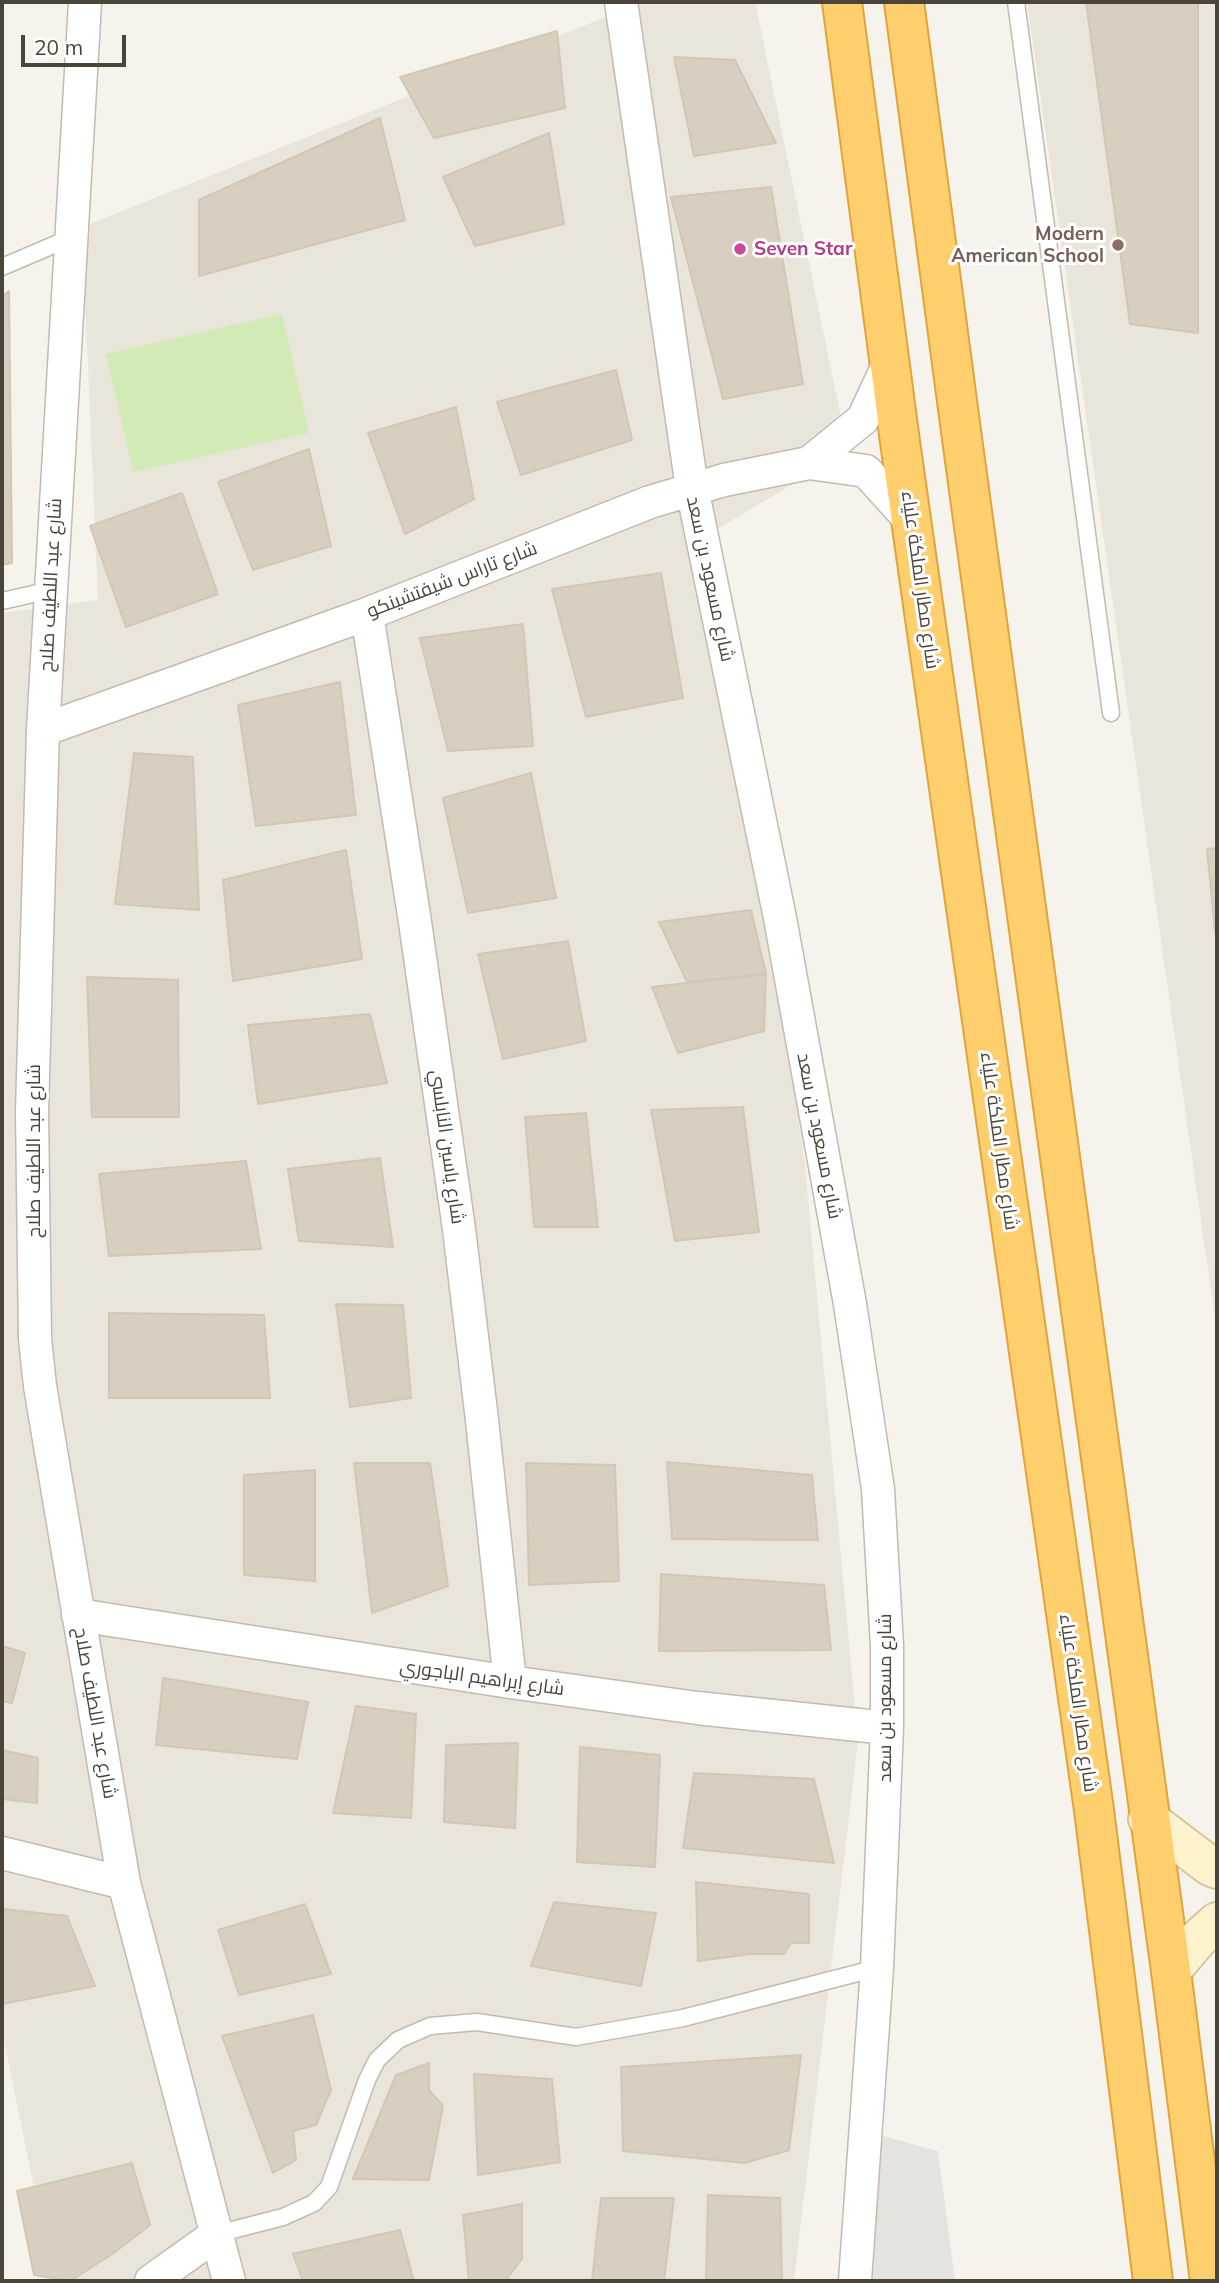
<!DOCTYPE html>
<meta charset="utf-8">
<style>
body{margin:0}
#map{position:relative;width:1219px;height:2283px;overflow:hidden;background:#f6f3ec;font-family:Mulish,sans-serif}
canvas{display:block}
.frame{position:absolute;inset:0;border:4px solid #4b4439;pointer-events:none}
.scale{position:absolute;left:21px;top:35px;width:105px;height:32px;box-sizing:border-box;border:4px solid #4b4439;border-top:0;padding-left:9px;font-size:21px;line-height:24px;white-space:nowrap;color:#4b4439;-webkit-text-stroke:5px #fff;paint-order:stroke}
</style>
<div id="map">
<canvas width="1219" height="2283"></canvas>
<div class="frame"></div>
<div class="scale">20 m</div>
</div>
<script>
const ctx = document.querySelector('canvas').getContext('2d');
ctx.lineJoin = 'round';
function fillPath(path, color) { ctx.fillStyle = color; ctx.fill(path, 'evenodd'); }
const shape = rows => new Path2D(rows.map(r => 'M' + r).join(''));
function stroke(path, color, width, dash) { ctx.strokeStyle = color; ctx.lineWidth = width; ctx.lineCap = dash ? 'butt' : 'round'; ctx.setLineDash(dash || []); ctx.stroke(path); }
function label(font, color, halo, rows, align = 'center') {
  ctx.font = font + ' Mulish,Cairo,sans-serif'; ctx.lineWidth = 6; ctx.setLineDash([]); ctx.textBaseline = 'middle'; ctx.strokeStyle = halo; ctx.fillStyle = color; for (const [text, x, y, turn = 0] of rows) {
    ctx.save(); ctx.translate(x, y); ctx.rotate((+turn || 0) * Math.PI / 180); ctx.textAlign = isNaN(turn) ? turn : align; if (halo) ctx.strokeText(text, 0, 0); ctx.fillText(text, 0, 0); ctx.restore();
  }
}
const residential = shape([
 [643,2,755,2,848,451,714,531,805,1165,858,1741,794,2281,53,2281,2,2031,2,613,98,600,82,227],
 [1027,2,1217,2,1217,1333]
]);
const green = shape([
 [282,314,309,433,133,472,106,354]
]);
const parking = shape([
 [879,2135,938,2151,955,2281,873,2281]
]);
const building = shape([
 [1086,2,1198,2,1198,333,1130,324,1086,2],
 [557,31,565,108,434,138,400,77,557,31],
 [674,57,735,60,776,143,694,156,674,57],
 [380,118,405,220,199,276,199,200,380,118],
 [549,133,564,224,475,246,443,177,549,133],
 [771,187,803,384,723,399,671,197,771,187],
 [9,291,12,563,2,565,2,297,9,291],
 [616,370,632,440,521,475,497,402,616,370],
 [456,407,474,499,405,534,368,433,456,407],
 [309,449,331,546,253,570,218,482,309,449],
 [182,493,218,594,126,627,90,526,182,493],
 [661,573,683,698,586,717,552,589,661,573],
 [523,624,533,746,448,751,420,638,523,624],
 [340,682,356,815,256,826,238,705,340,682],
 [134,753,193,757,199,910,115,904,134,753],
 [531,773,556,898,468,913,443,798,531,773],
 [1217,848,1217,932,1215,932,1207,849,1217,848],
 [346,850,362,959,233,981,223,880,346,850],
 [751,910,766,974,687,982,659,922,751,910],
 [568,941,586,1041,503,1059,478,954,568,941],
 [766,974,764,1031,678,1053,652,987,766,974],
 [87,977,178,980,179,1117,92,1117,87,977],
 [370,1014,387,1083,258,1104,248,1025,370,1014],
 [743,1107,759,1232,675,1241,651,1110,743,1107],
 [586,1113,598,1227,534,1227,525,1117,586,1113],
 [380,1158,393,1247,299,1241,288,1169,380,1158],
 [246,1161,261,1249,109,1256,99,1174,246,1161],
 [336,1304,403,1305,411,1398,350,1407,336,1304],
 [109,1313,264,1315,270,1398,109,1398,109,1313],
 [667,1462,812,1475,818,1540,672,1539,667,1462],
 [354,1463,430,1463,448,1586,372,1613,354,1463],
 [526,1463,615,1465,619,1581,529,1585,526,1463],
 [315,1470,315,1581,244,1575,244,1475,315,1470],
 [661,1574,824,1585,831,1650,659,1651,661,1574],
 [2,1646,25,1653,12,1703,2,1701,2,1646],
 [163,1678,308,1702,297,1759,156,1745,163,1678],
 [356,1706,416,1714,411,1818,333,1813,356,1706],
 [518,1743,515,1828,444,1822,446,1745,518,1743],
 [580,1747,660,1755,655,1867,577,1862,580,1747],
 [2,1750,38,1758,37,1803,2,1799,2,1750],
 [694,1773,814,1779,834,1863,683,1848,694,1773],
 [696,1882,809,1894,809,1943,791,1943,784,1954,751,1954,698,1961,696,1882],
 [554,1902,656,1913,641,1986,531,1966,554,1902],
 [305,1904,331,1974,239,1995,218,1930,305,1904],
 [2,1909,67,1916,95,1986,2,2004,2,1909],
 [313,2015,331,2090,316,2125,293,2131,296,2160,273,2173,222,2036,313,2015],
 [801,2055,789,2150,745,2163,623,2151,621,2067,801,2055],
 [429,2063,429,2090,443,2106,429,2180,353,2179,396,2075,429,2063],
 [474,2074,552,2079,560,2162,478,2175,474,2074],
 [132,2163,150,2225,111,2255,70,2281,34,2275,17,2191,132,2163],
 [708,2195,780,2198,782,2281,706,2281,708,2195],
 [601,2198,674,2198,664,2281,592,2281,601,2198],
 [522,2204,522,2259,505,2281,469,2281,463,2215,522,2204],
 [400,2230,414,2281,303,2281,293,2254,400,2230]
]);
const lane = shape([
 [1016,2,1111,713],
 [2,267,70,238],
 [2,601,51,590],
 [217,2234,283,2217,314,2203,329,2187,367,2080,377,2060,398,2040,430,2026,477,2022,576,2037,683,2018,877,1968]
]);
const street = shape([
 [85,2,43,730,32,1111,35,1338,40,1386,57,1487,124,1883,229,2281],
 [621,2,692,488,780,918,850,1304,878,1489,887,1646,887,1728,877,1968,855,2281],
 [809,463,863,419,890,361],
 [367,614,415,922,459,1229,482,1420,510,1682],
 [43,730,367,614,650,502,724,480,809,463,866,471,912,522],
 [78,1615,510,1682,697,1708,887,1728],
 [2,1853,124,1883],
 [151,2281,217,2234]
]);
const secondary = shape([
 [1148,1819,1210,1866,1217,1869],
 [1171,1971,1198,1939,1217,1922]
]);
const highway = shape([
 [842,2,900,442,1094,1810,1153,2281],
 [904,2,961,431,1171,1971,1210,2281]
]);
const markers = [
 [1118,245,7,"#8d6e63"],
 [740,249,7,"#d1479c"]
];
const educationNames = [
 ["Modern",1104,234],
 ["American School",1104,256]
];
const hotelNames = [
 ["Seven Star",754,249]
];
const streetNames = [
 ["شارع مسعود بن سعد",710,579,78],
 ["شارع تاراس شيفتشينكو",452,580,-21],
 ["شارع مطار الملكة علياء",920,580,82],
 ["شارع عبد اللطيف صلاح",51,585,-87],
 ["شارع مسعود بن سعد",819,1136,79],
 ["شارع مطار الملكة علياء",999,1141,82],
 ["شارع ياسين النابلسي",447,1147,82],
 ["شارع عبد اللطيف صلاح",34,1151,-90],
 ["شارع إبراهيم الباجوري",482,1678,8],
 ["شارع مسعود بن سعد",885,1698,-90],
 ["شارع مطار الملكة علياء",1078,1703,82],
 ["شارع عبد اللطيف صلاح",95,1713,80]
];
fillPath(residential, '#eae5da');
fillPath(green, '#d2eab5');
fillPath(parking, '#e5e3e0');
fillPath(building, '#d8cfc1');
stroke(building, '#d3c7b4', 2);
stroke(lane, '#c2bbae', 19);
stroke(street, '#c2bbae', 35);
stroke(secondary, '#d6c79b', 42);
stroke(highway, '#e0a43c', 42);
stroke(lane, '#fff', 16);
stroke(street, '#fff', 32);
stroke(secondary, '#fff3cd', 38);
stroke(highway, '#ffcf6e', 38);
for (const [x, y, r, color] of markers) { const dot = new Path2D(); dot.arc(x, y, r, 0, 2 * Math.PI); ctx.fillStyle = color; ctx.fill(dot); stroke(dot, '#fff', 2.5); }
label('bold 19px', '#785e54', '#fff', educationNames, 'right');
label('bold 19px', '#b23c85', '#fff', hotelNames, 'left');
label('19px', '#4b4439', '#fff', streetNames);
</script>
